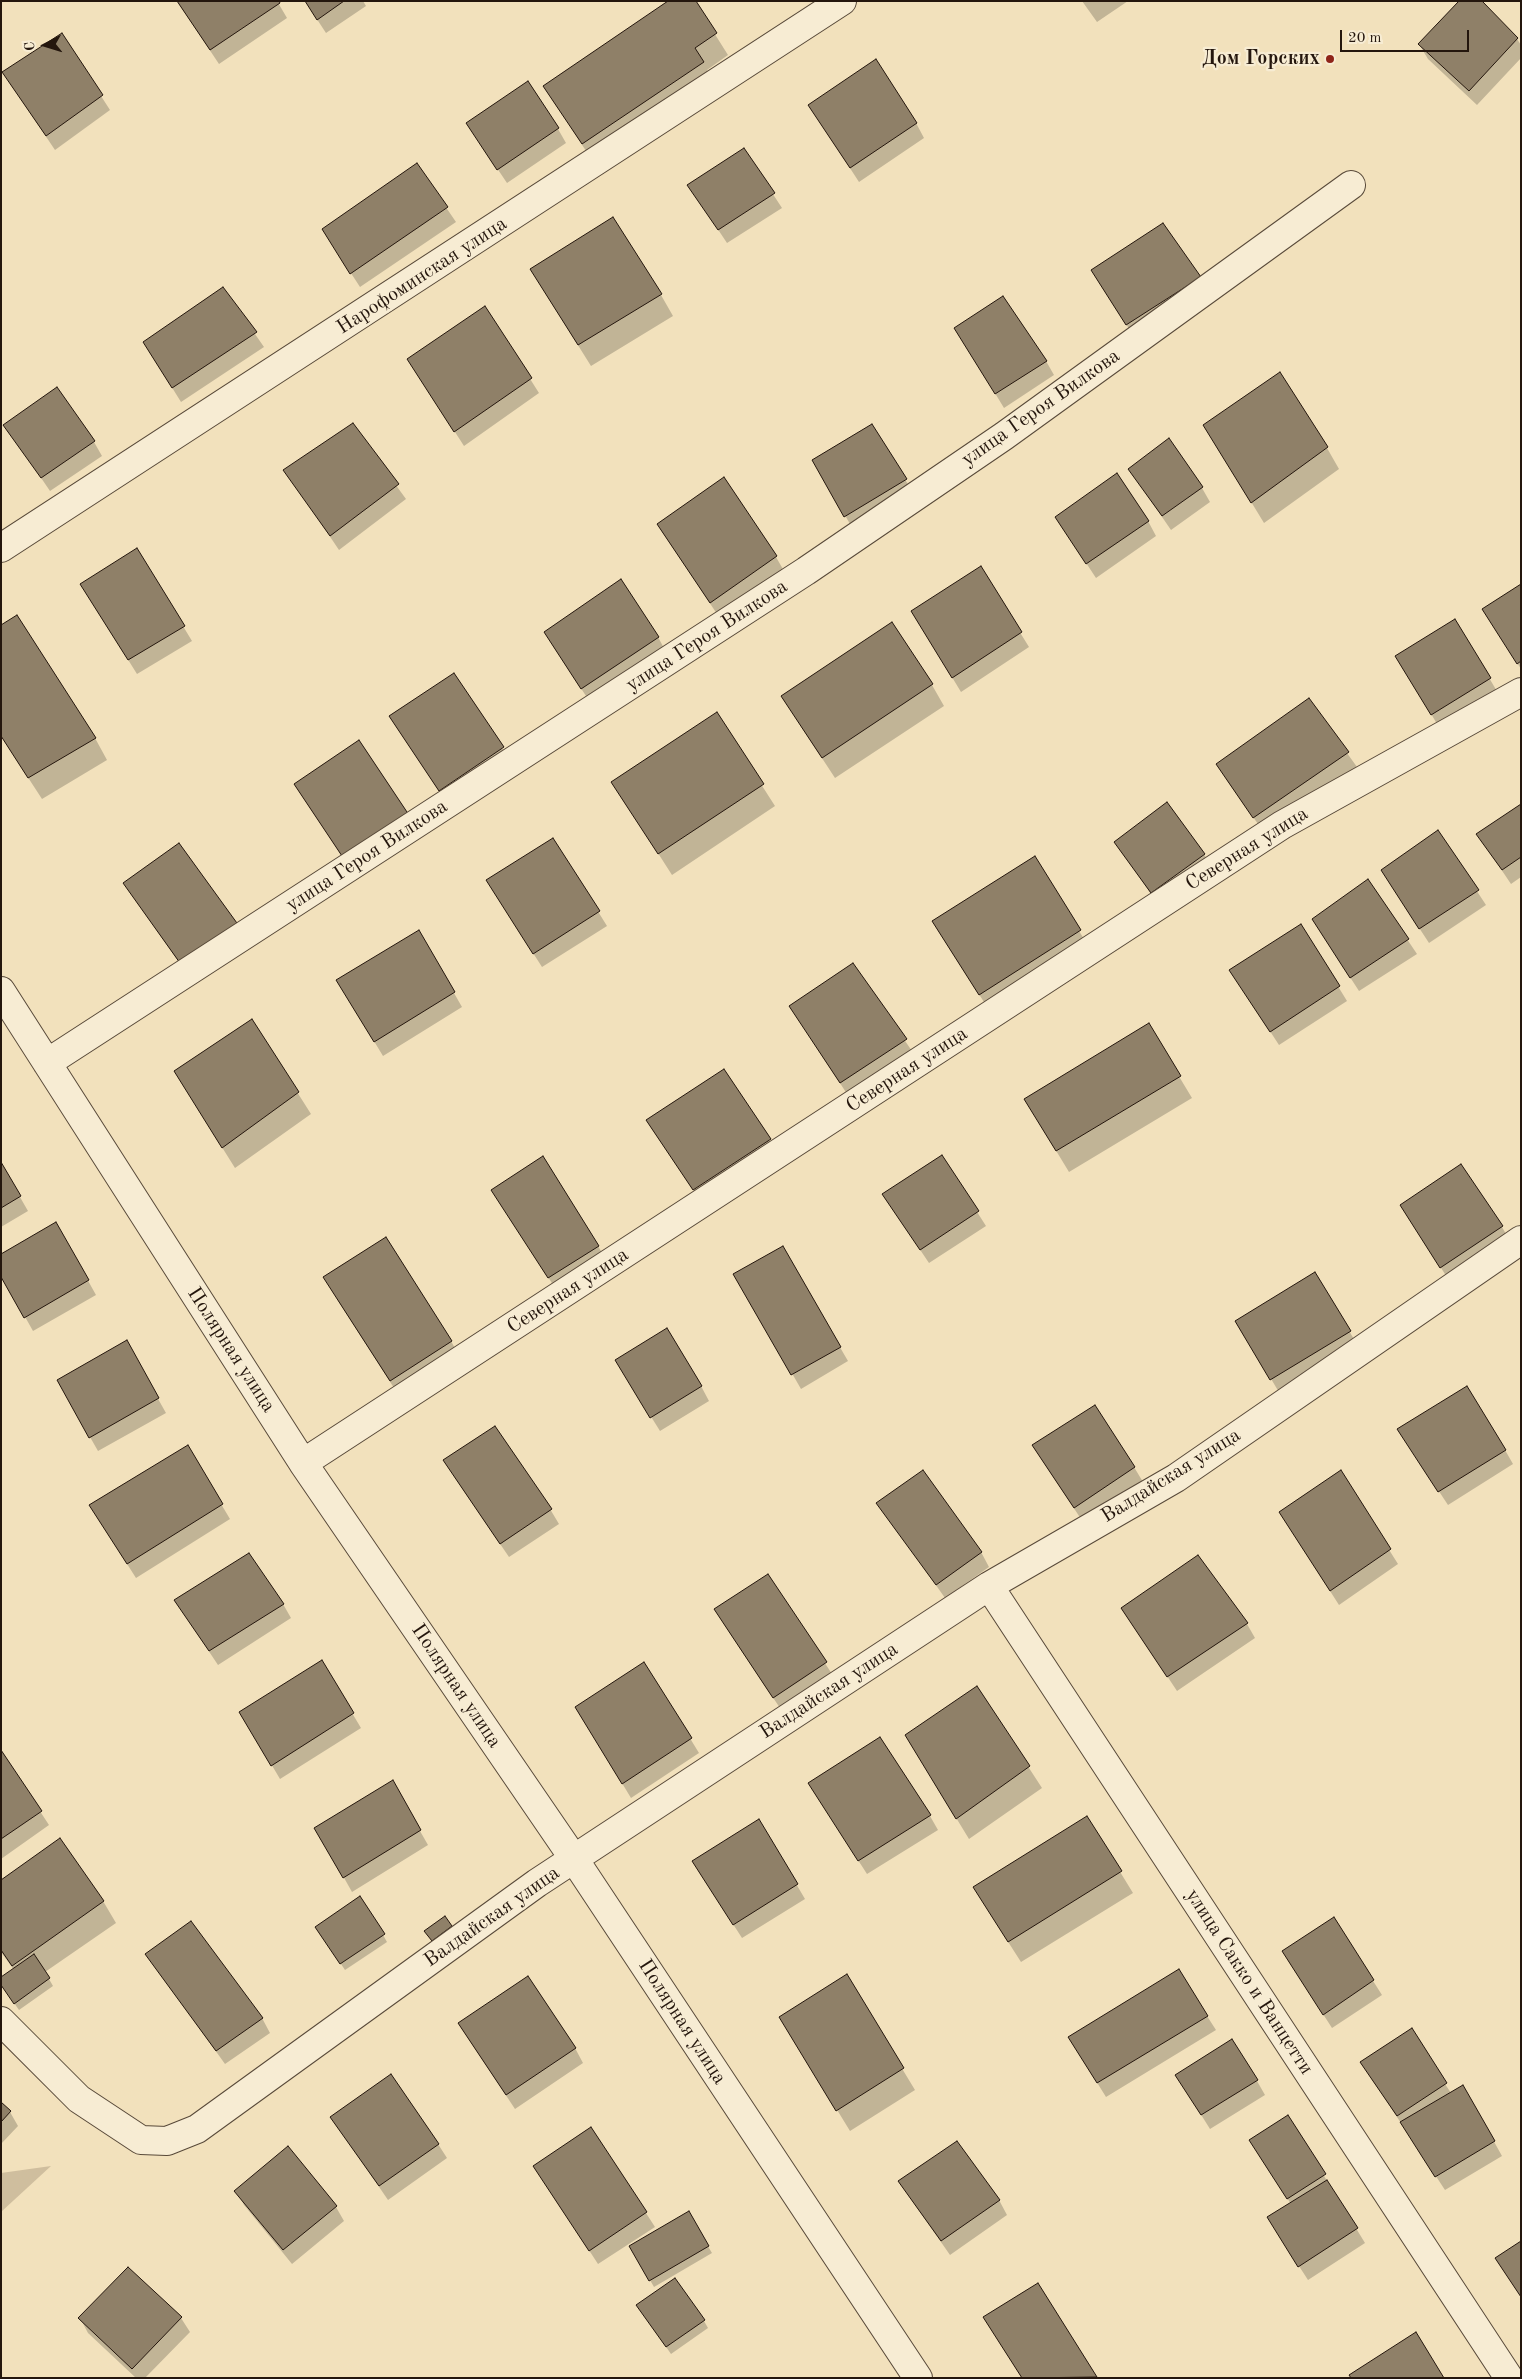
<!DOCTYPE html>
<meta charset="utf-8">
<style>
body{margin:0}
#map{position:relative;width:1522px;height:2379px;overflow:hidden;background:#f2e1bc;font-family:"Old Standard TT",serif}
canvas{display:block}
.frame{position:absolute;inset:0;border:2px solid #24160d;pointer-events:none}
.north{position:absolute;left:20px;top:20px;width:50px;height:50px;-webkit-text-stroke:4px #f7ecd3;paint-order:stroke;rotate:265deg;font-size:14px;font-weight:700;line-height:20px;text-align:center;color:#24160d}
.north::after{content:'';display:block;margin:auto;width:18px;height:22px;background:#24160d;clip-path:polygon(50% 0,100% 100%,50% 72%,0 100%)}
.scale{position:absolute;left:1340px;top:30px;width:129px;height:22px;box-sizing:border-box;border:2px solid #24160d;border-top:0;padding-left:6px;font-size:15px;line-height:18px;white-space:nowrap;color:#24160d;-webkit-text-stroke:4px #f7ecd3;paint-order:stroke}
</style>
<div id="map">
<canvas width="1522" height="2379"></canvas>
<div class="frame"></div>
<div class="north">С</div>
<div class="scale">20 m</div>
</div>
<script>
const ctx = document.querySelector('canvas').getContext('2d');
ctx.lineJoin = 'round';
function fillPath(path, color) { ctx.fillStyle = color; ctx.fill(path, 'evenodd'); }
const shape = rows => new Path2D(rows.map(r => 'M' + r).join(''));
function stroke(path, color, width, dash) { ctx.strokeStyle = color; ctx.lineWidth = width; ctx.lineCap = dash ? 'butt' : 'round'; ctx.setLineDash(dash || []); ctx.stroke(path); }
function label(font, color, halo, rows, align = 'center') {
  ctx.font = font + ' "Old Standard TT",serif'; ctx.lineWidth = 4.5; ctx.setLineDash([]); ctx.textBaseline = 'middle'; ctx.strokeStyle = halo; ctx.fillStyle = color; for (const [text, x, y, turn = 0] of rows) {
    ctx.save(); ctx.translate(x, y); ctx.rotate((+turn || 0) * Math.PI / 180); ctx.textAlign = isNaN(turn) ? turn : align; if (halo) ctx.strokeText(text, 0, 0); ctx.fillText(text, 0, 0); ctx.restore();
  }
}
const green = shape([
 [51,2166,1,2212,1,2173]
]);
const shadow = shape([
 [177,1,277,1,287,18,219,64],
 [305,1,363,1,366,6,326,33],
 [694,1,728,55,707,70,715,84,595,165,545,87],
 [1082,1,1128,1,1097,22],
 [1480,1,1517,39,1521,45,1521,58,1477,105,1428,59,1419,44],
 [12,86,101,96,110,110,55,150],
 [818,119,916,123,924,138,859,182],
 [558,129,566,143,507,183,476,137],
 [744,150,782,208,727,243,689,186],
 [417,165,456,222,360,287,332,244],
 [1163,224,1208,292,1135,338,1101,285],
 [223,288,264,347,181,402,153,357],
 [544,291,661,295,673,316,591,366],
 [485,308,539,393,464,446,417,373],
 [964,342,1046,361,1054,375,1004,408],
 [5,425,94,442,102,456,50,491],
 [352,425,406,499,339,550,285,470],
 [872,426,914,494,854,531,814,461],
 [1217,446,1327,448,1339,469,1264,523],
 [1129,469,1202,488,1210,502,1171,530],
 [1148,521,1156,536,1096,578,1065,531],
 [658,525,776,557,784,571,719,617],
 [137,550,192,641,137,674,90,599],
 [980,568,1029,647,961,692,921,626],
 [1521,586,1521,669,1492,624],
 [1455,620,1498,693,1440,729,1397,656],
 [658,637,666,652,590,702,553,646],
 [454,675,511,762,448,805,391,717],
 [932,685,944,706,835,778,795,717],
 [1309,700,1357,767,1263,831,1226,779],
 [716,714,775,806,672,875,613,783],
 [1,736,95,738,107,760,42,799],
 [1521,806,1521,877,1511,884,1478,835],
 [1438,832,1486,905,1429,943,1391,885],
 [553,839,607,926,542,967,496,895],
 [1115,842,1204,854,1212,869,1160,907],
 [178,845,194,984,124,883],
 [1368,881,1417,954,1359,991,1322,934],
 [1301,926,1347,1001,1279,1045,1230,970],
 [1079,931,1092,952,993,1016,946,943],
 [419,932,462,1007,383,1056,346,995],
 [853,965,914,1054,849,1097,799,1020],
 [252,1021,311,1114,235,1168,188,1093],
 [1148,1025,1192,1098,1069,1172,1038,1121],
 [723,1071,778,1154,703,1204,647,1120],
 [942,1157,986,1226,929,1263,892,1208],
 [1,1164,28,1211,1,1227],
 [501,1204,598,1246,607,1261,557,1291],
 [1410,1219,1502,1227,1510,1241,1450,1282],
 [56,1223,96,1295,33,1331,1,1274],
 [782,1248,848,1361,801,1389,735,1274],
 [1315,1273,1358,1346,1280,1394,1237,1321],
 [337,1299,451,1341,463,1363,403,1402],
 [126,1342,166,1413,98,1451,58,1381],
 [625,1375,701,1386,709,1401,660,1431],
 [1407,1443,1505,1450,1513,1464,1448,1505],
 [187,1447,230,1519,136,1578,99,1520],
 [1042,1460,1134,1467,1143,1482,1083,1522],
 [1340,1472,1398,1564,1339,1605,1289,1527],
 [453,1475,550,1509,559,1524,509,1557],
 [878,1503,981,1552,989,1567,945,1598],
 [767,1575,834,1677,782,1711,723,1623],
 [283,1604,291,1618,218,1665,184,1614],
 [1122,1608,1247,1624,1255,1638,1177,1691],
 [321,1661,361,1728,280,1779,241,1713],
 [644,1663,699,1753,631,1798,585,1722],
 [977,1688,1042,1788,969,1839,919,1757],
 [1,1752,49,1825,1,1859],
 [392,1782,428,1845,352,1892,316,1828],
 [818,1798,930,1816,938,1830,867,1874],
 [1087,1818,1133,1893,1021,1962,987,1909],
 [759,1821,805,1899,742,1938,702,1876],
 [1,1881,103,1901,116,1923,45,1972,53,1986,19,2010,3,1987,14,1970,1,1952],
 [444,1918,455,1934,436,1947,430,1938],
 [1333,1918,1382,1995,1332,2028,1283,1952],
 [321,1934,383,1935,387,1942,345,1970],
 [146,1954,262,2018,270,2033,225,2064],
 [846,1976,915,2090,850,2131,793,2038],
 [1207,2016,1216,2030,1106,2097,1078,2052],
 [468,2038,575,2048,583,2063,515,2109],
 [1370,2076,1445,2084,1451,2093,1463,2086,1502,2156,1445,2190],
 [1257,2081,1265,2095,1210,2129,1185,2089],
 [1,2104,10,2112,18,2126,1,2144],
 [1288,2117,1365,2243,1308,2280,1277,2232,1291,2204,1259,2155],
 [332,2118,438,2144,447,2158,388,2200],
 [591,2128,655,2227,598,2264,543,2180],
 [899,2182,999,2200,1007,2215,950,2255],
 [236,2191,336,2207,344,2221,292,2264,244,2205],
 [688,2213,712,2253,654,2287,631,2247],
 [1037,2285,1097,2378,1023,2378],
 [642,2312,704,2321,708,2328,671,2354],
 [80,2318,181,2318,190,2332,145,2378,136,2378,88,2333]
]);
const building = shape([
 [177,1,279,1,280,3,210,50,177,1],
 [305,1,344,1,317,20,305,1],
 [668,1,696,1,717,33,695,48,704,62,582,144,543,86,668,1],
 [1459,1,1482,1,1518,38,1469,91,1418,44,1459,1],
 [62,33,103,95,46,136,2,72,62,33],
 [876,59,917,123,850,168,808,105,876,59],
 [528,81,559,128,497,170,466,123,528,81],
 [744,148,775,193,718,230,687,185,744,148],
 [417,163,448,207,350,274,322,229,417,163],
 [613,217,662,294,578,345,530,269,613,217],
 [1163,223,1201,277,1126,325,1091,270,1163,223],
 [223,287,257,332,172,388,143,342,223,287],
 [1003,296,1047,361,995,394,954,328,1003,296],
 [485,306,532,378,454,432,407,359,485,306],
 [1280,372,1328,447,1251,503,1203,425,1280,372],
 [57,387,95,441,41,478,3,425,57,387],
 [353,423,399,484,330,536,283,470,353,423],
 [872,424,907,479,844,517,812,460,872,424],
 [1169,438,1203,487,1162,516,1128,469,1169,438],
 [1117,473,1149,521,1086,564,1055,517,1117,473],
 [724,477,777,556,710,603,657,524,724,477],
 [137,548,185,626,128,660,80,584,137,548],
 [981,566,1022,632,952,678,911,611,981,566],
 [621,579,659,637,581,689,544,632,621,579],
 [1521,584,1521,661,1517,664,1482,609,1521,584],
 [17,615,96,738,28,778,1,736,1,625,17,615],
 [1455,619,1491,678,1431,715,1395,656,1455,619],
 [892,622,933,684,822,758,781,696,892,622],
 [454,673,504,747,439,791,389,716,454,673],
 [1309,698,1349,752,1253,818,1216,764,1309,698],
 [717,712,764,784,658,854,611,782,717,712],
 [359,740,409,815,344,859,294,784,359,740],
 [1167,802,1205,854,1151,893,1114,842,1167,802],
 [1521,804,1521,857,1502,870,1476,834,1521,804],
 [1438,830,1479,890,1419,929,1381,870,1438,830],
 [553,838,600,911,533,954,486,880,553,838],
 [179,843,242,930,185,970,123,883,179,843],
 [1035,856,1081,930,979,995,932,921,1035,856],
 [1368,879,1409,939,1350,978,1312,919,1368,879],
 [1301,924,1340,986,1270,1032,1229,970,1301,924],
 [419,930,455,992,374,1042,336,980,419,930],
 [853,963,907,1039,840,1083,789,1006,853,963],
 [252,1019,299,1092,222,1148,174,1071,252,1019],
 [1149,1023,1181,1076,1056,1151,1024,1099,1149,1023],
 [724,1069,771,1139,693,1190,646,1120,724,1069],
 [942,1155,979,1211,920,1250,882,1194,942,1155],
 [543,1156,599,1246,548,1278,491,1190,543,1156],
 [1,1162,21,1196,1,1208,1,1162],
 [1461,1164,1503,1226,1440,1268,1400,1205,1461,1164],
 [56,1222,89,1280,24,1318,1,1277,1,1254,56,1222],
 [386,1237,452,1341,390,1381,323,1277,386,1237],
 [783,1246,841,1347,791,1375,733,1274,783,1246],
 [1315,1272,1351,1331,1270,1380,1235,1321,1315,1272],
 [667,1328,702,1386,650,1418,615,1360,667,1328],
 [127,1340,159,1398,89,1438,57,1380,127,1340],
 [1467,1386,1506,1450,1438,1492,1397,1429,1467,1386],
 [1095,1405,1135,1467,1074,1508,1032,1445,1095,1405],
 [495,1426,552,1509,500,1544,443,1460,495,1426],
 [188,1445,223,1504,127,1564,89,1505,188,1445],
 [923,1470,982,1552,936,1585,876,1503,923,1470],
 [1341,1470,1391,1549,1330,1591,1279,1512,1341,1470],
 [249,1553,284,1604,209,1651,174,1600,249,1553],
 [1198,1555,1248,1623,1167,1677,1121,1608,1198,1555],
 [768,1574,827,1662,773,1698,714,1609,768,1574],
 [322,1660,354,1713,271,1766,239,1712,322,1660],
 [644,1662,692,1738,622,1784,575,1707,644,1662],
 [977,1686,1030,1766,956,1819,905,1735,977,1686],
 [880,1737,931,1815,858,1861,808,1783,880,1737],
 [1,1750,42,1811,1,1839,1,1750],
 [393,1780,421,1830,343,1878,314,1828,393,1780],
 [1087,1816,1122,1871,1008,1942,973,1887,1087,1816],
 [759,1819,798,1884,733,1925,692,1861,759,1819],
 [60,1838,104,1901,12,1966,1,1950,1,1880,60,1838],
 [360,1896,385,1934,340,1964,315,1927,360,1896],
 [445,1916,452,1926,432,1941,424,1931,445,1916],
 [1334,1917,1374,1980,1323,2015,1282,1951,1334,1917],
 [191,1921,263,2018,216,2051,145,1954,191,1921],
 [34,1954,50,1978,14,2004,1,1985,1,1977,34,1954],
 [1179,1969,1208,2016,1097,2083,1068,2037,1179,1969],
 [847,1974,904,2068,836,2111,779,2017,847,1974],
 [528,1976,576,2048,506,2095,458,2023,528,1976],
 [1412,2028,1447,2083,1397,2116,1360,2062,1412,2028],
 [1232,2039,1258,2080,1201,2115,1175,2075,1232,2039],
 [391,2074,439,2144,379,2186,330,2117,391,2074],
 [1463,2085,1495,2141,1435,2177,1400,2122,1463,2085],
 [1,2102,11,2111,1,2122,1,2102],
 [1288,2115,1326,2174,1287,2199,1249,2140,1288,2115],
 [591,2127,647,2212,589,2251,533,2166,591,2127],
 [957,2141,1000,2200,941,2241,898,2181,957,2141],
 [288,2146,337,2206,283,2250,234,2191,288,2146],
 [1327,2180,1358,2228,1298,2267,1267,2217,1327,2180],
 [689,2211,709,2246,649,2281,629,2246,689,2211],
 [1521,2241,1521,2297,1495,2258,1521,2241],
 [128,2267,182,2317,132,2369,78,2318,128,2267],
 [675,2278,705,2320,666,2347,636,2305,675,2278],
 [1038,2283,1097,2377,1022,2378,983,2317,1038,2283],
 [1416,2332,1444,2378,1351,2378,1349,2375,1416,2332]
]);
const minor = shape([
 [1,548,842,1],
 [1,991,303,1463,574,1859,918,2378],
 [47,1063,806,571,1004,436,1351,185],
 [303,1463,1282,825,1521,692],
 [989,1586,1509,2378],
 [1,2021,79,2099,141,2140,167,2141,197,2129,537,1883,989,1586,1176,1478,1521,1240]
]);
const markers = [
 [1330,59,5,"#8f2418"]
];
const poiNames = [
 ["Дом Горских",1320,59]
];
const streetNames = [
 ["Нарофоминская улица",422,276,-33],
 ["улица Героя Вилкова",1041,408,-35],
 ["улица Героя Вилкова",707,636,-33],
 ["Северная улица",1247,849,-32],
 ["улица Героя Вилкова",367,856,-33],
 ["Северная улица",907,1070,-33],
 ["Северная улица",568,1291,-33],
 ["Полярная улица",231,1350,57],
 ["Валдайская улица",1171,1476,-32],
 ["Полярная улица",456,1686,56],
 ["Валдайская улица",829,1691,-33],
 ["Валдайская улица",492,1917,-35],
 ["улица Сакко и Ванцетти",1249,1982,57],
 ["Полярная улица",682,2022,57]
];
fillPath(green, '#cfbe9e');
fillPath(shadow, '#0003');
fillPath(building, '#8f8068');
stroke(building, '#24160d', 1);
stroke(minor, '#584939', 30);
stroke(minor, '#f7ecd3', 28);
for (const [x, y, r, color] of markers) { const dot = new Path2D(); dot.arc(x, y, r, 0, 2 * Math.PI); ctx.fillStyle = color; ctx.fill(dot); stroke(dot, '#f7ecd3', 2); }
label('bold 20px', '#24160d', '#f7ecd3', poiNames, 'right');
label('20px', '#24160d', '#f7ecd3', streetNames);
</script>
